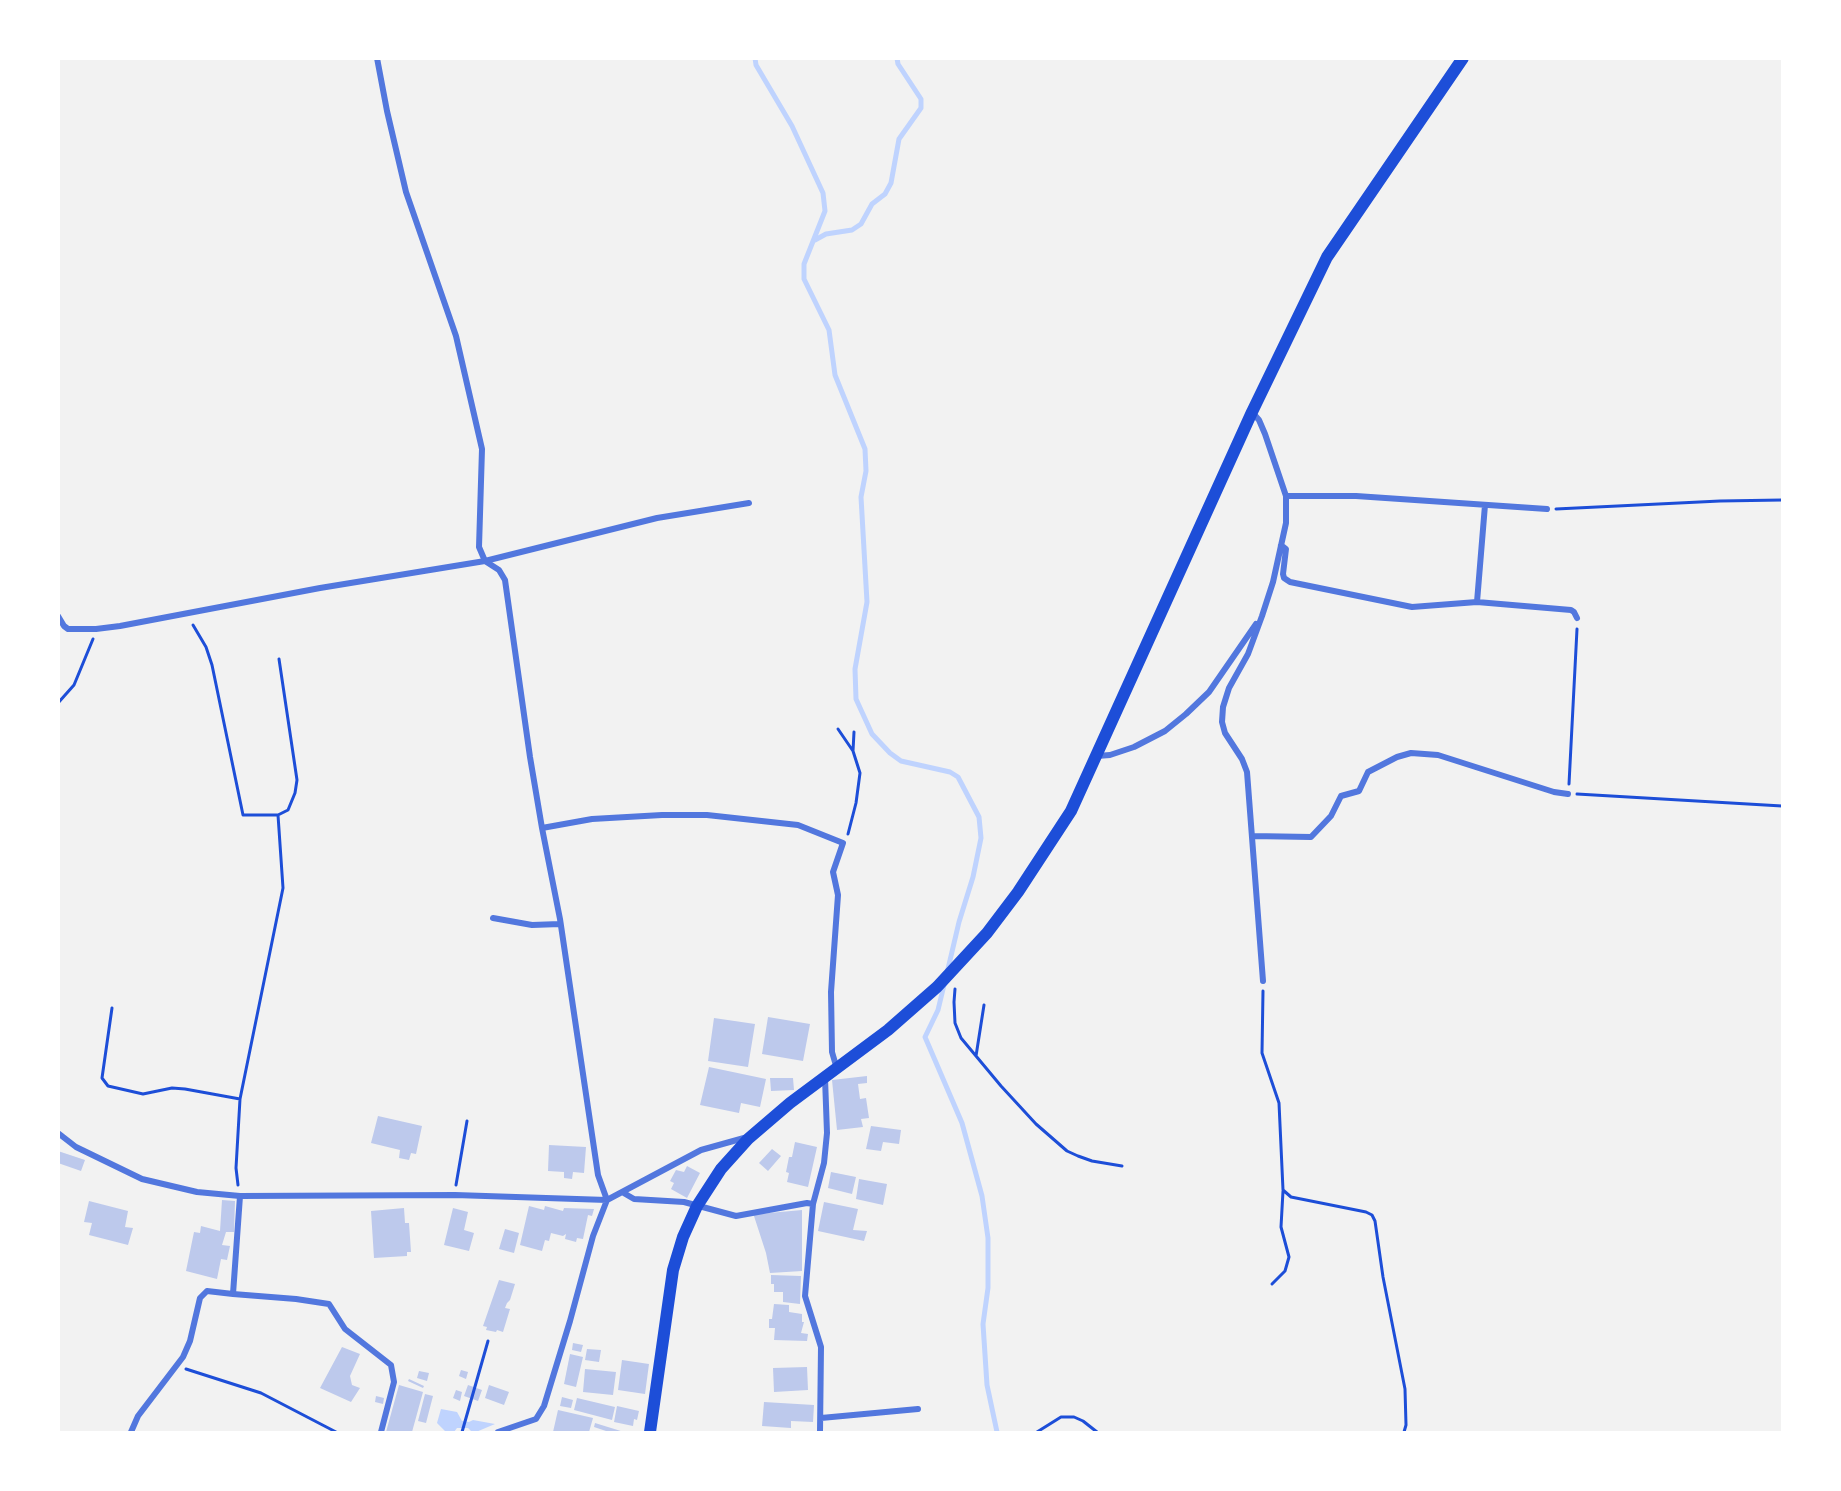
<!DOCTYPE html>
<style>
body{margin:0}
#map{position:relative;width:1841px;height:1491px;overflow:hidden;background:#f2f2f2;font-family:"IBM Plex Sans",sans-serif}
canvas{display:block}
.frame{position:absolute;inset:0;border:60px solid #fff;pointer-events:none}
</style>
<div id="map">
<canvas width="1841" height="1491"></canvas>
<div class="frame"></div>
</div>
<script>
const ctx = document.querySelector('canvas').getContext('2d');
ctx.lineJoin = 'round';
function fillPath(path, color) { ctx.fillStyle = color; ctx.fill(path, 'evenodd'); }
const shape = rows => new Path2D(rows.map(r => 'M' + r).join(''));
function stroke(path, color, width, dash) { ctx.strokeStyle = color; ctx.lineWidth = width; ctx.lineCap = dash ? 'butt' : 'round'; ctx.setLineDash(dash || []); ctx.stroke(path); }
const water = shape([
 [441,1409,457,1412,462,1421,469,1422,473,1420,495,1424,476,1432,472,1432,468,1428,457,1428,454,1432,446,1432,437,1423]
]);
const stream = shape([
 [755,58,756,65,792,126,823,193,825,211,804,264,804,279,829,330,835,375,865,449,866,471,861,497,867,602,855,669,856,699,872,734,890,753,901,761,950,772,958,777,979,817,981,838,973,877,959,922,947,973],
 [815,240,826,234,852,230,861,224,872,204,885,194,891,183,899,139,921,108,921,99,898,64,897,58],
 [944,985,938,1010,925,1037,962,1123,982,1196,988,1238,988,1288,983,1324,987,1385,997,1432]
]);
const building = shape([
 [768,1017,810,1024,803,1061,762,1054],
 [714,1018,755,1024,748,1067,708,1061],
 [709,1067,766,1079,760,1107,741,1103,739,1113,700,1105],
 [867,1076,867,1083,858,1084,860,1099,866,1098,869,1118,861,1119,863,1127,837,1130,832,1080],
 [770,1078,793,1078,794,1090,771,1091],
 [378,1116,422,1126,416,1154,411,1153,409,1160,399,1158,400,1150,371,1143],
 [871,1126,901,1130,899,1144,883,1142,881,1151,866,1149],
 [795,1142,817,1147,808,1187,787,1182,789,1173,786,1172,789,1157,792,1157],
 [549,1145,586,1147,584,1173,573,1172,572,1179,564,1178,564,1172,548,1171],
 [772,1149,781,1156,768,1171,759,1163],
 [58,1151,85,1160,81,1171,58,1163],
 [687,1166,700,1173,687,1198,671,1189,674,1183,670,1181,676,1170,684,1172],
 [831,1172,856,1177,852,1194,828,1188],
 [859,1179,887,1184,883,1205,856,1199],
 [222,1200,235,1201,234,1232,226,1232,222,1245,230,1246,227,1260,221,1259,217,1279,186,1271,194,1232,200,1233,201,1226,220,1231],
 [89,1201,128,1211,125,1227,133,1228,128,1245,89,1235,92,1223,84,1222],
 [824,1202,858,1209,853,1230,867,1231,864,1241,818,1231],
 [529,1206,544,1210,545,1206,563,1211,564,1208,594,1209,592,1216,588,1215,583,1239,577,1238,576,1242,565,1239,566,1234,563,1236,551,1233,549,1241,545,1240,542,1251,520,1245],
 [404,1208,405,1223,409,1223,411,1252,407,1252,407,1256,374,1258,371,1211],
 [453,1208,468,1212,464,1230,474,1233,469,1251,444,1245],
 [802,1210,802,1271,770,1273,766,1253,753,1213,758,1214],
 [505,1229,519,1233,514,1253,499,1249],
 [771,1275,801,1276,800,1304,783,1302,783,1292,774,1292,774,1284,771,1284],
 [499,1280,515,1284,510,1300,507,1303,505,1308,510,1309,503,1332,497,1330,496,1332,486,1330,487,1327,483,1326],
 [774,1304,789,1305,789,1312,802,1314,802,1322,804,1322,801,1333,808,1334,807,1341,774,1340,775,1328,769,1328,769,1319,772,1319],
 [573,1343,583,1345,581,1352,572,1350],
 [342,1347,360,1354,350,1376,352,1385,360,1388,351,1402,320,1388],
 [587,1349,601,1350,599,1362,585,1360],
 [570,1354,583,1357,576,1387,564,1384],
 [622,1360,649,1364,645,1394,618,1390],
 [807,1367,808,1390,774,1392,773,1368],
 [585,1369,616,1372,613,1395,583,1392],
 [461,1370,468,1372,466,1379,459,1376],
 [419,1371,429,1373,427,1381,417,1378],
 [409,1379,424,1386,423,1388,408,1381],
 [399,1385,423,1392,412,1432,386,1432],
 [468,1385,482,1390,478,1401,464,1396],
 [489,1385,509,1392,504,1405,485,1398],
 [456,1390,462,1392,460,1401,453,1398],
 [425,1394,433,1396,426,1423,418,1421],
 [376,1396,384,1398,383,1404,375,1402],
 [562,1397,573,1400,571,1408,560,1406],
 [577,1398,615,1407,612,1420,574,1410],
 [764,1402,814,1405,813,1422,791,1421,791,1428,762,1426],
 [617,1406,639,1411,637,1420,634,1419,633,1426,614,1422],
 [558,1410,593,1418,589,1432,553,1432],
 [595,1423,624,1432,609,1432,594,1427]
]);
const path = shape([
 [1556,509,1720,501,1782,500],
 [193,625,206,647,212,665,243,815,278,815],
 [58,703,74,685,93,639],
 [838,729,853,751,860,773,856,803,848,834],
 [853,751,854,732],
 [1569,784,1577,629],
 [1577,794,1782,806],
 [955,989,954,1002,955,1023,961,1038,1001,1086,1036,1124,1067,1151,1078,1156,1092,1161,1122,1166],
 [1263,991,1262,1053,1279,1103,1283,1190,1291,1197,1366,1212,1372,1215,1375,1221,1383,1277,1405,1389,1406,1425,1404,1432],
 [112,1008,102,1078,108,1086,143,1094,172,1088,185,1089,240,1099],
 [976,1056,984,1005],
 [238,1185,236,1168,240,1099,283,888,278,815,288,810,295,793,297,780,279,659],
 [456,1185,467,1121],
 [1272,1284,1285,1271,1289,1257,1281,1227,1283,1191],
 [186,1369,261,1393,336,1432],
 [462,1432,488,1341],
 [1037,1432,1061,1417,1074,1417,1083,1421,1097,1432]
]);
const minor = shape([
 [377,58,387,111,406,192,456,336,482,449,479,547,485,561,499,570,505,580,530,757,542,828,560,919,598,1175,607,1200,593,1236,570,1321,544,1406,536,1419,498,1432],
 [1252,412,1259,420,1265,434,1286,496,1286,523,1273,582,1262,616,1248,654,1229,688,1223,707,1222,722,1225,733,1242,759,1247,772,1263,981],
 [1286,496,1356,496,1547,509],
 [1281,545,1286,549,1283,574,1284,578,1290,582,1412,607,1477,602,1571,610,1574,612,1577,618],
 [1477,602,1485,505],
 [58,616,64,626,68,629,96,629,120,626,320,588,485,561,657,518,749,503],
 [1097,756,1110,755,1134,747,1165,731,1186,714,1209,692,1256,624],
 [542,828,592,819,662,815,707,815,798,825,843,843,833,872,838,895,831,992,832,1052,837,1069],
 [1252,836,1311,837,1331,816,1341,796,1359,791,1368,772,1397,757,1411,753,1438,755,1554,792,1568,794],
 [493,918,532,925,560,924],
 [58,1133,76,1147,142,1179,197,1192,240,1196,455,1195,607,1200,701,1150,744,1138,748,1138],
 [622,1192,634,1199,684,1202,736,1216,807,1203,813,1204],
 [233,1294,240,1196],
 [821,1418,918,1409],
 [131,1432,138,1416,183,1357,190,1341,200,1298,207,1291,233,1294,296,1299,329,1304,345,1329,391,1365,394,1382,381,1432],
 [820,1432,821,1347,805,1296,813,1204,824,1163,827,1133,825,1078]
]);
const secondary = shape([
 [650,1432,673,1270,683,1237,697,1206,721,1169,748,1139,790,1103,888,1030,937,987,987,933,1018,892,1071,811,1252,412,1327,257,1463,58]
]);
fillPath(water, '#bfd3fe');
stroke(stream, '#bfd3fe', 5);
fillPath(building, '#bdc9ec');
stroke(path, '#1d4ed8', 3);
stroke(minor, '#5277de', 6);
stroke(secondary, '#1d4ed8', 12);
</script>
